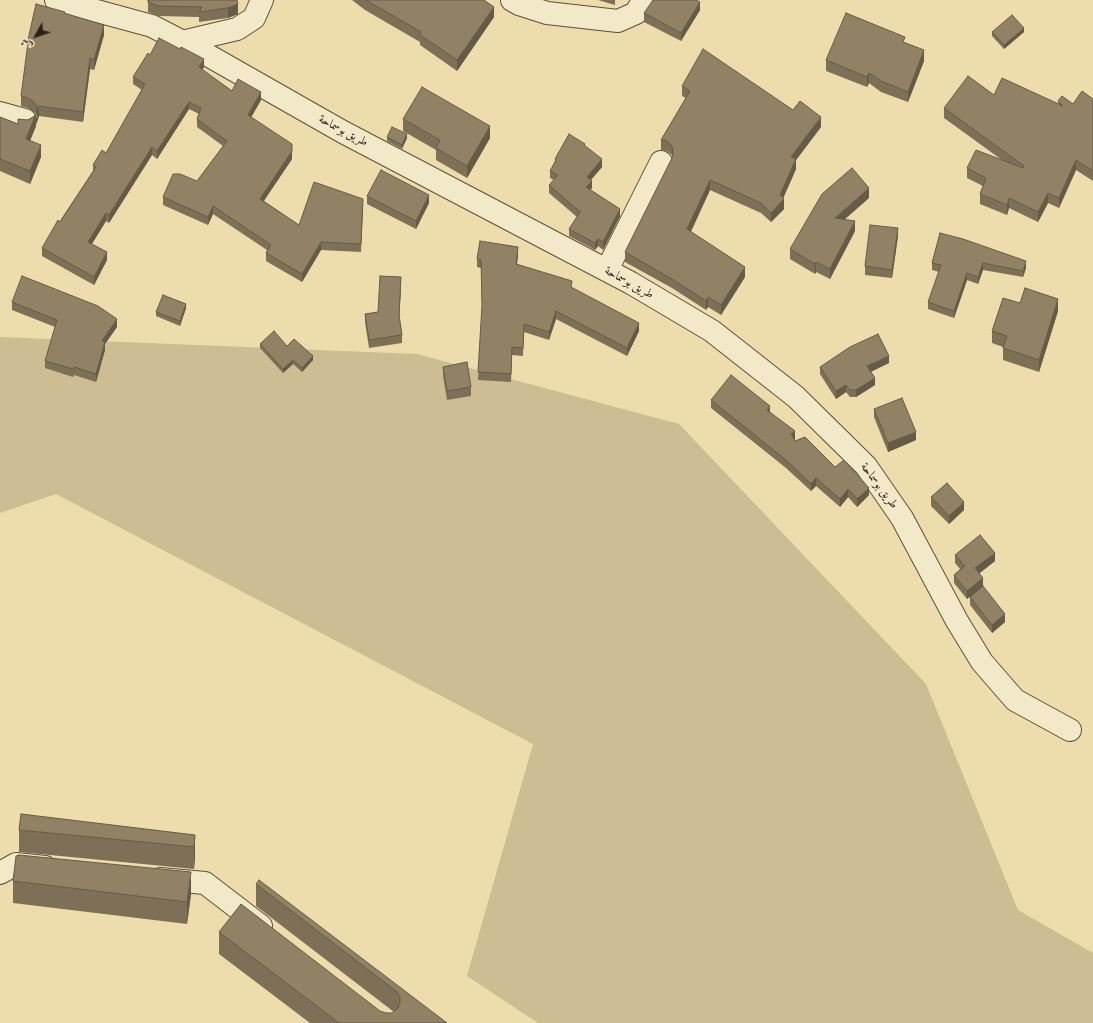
<!DOCTYPE html>
<meta charset="utf-8">
<style>
body{margin:0}
#map{position:relative;width:1093px;height:1023px;overflow:hidden;background:#edddac;font-family:"Libre Bodoni",Amiri,serif}
canvas{display:block}
.north{position:absolute;left:16px;top:16px;width:40px;height:40px;-webkit-text-stroke:3px #f3e9c9;paint-order:stroke;rotate:230deg;font-size:11px;font-weight:700;line-height:16px;text-align:center;color:#2d2018}
.north::after{content:'';display:block;margin:auto;width:14px;height:18px;background:#2d2018;clip-path:polygon(50% 0,100% 100%,50% 72%,0 100%)}
</style>
<div id="map">
<canvas width="1093" height="1023"></canvas>
<div class="north">ش</div>
</div>
<script>
const ctx = document.querySelector('canvas').getContext('2d');
ctx.lineJoin = 'round';
function fillPath(path, color) { ctx.fillStyle = color; ctx.fill(path, 'evenodd'); }
const shape = rows => new Path2D(rows.map(r => 'M' + r).join(''));
function stroke(path, color, width, dash) { ctx.strokeStyle = color; ctx.lineWidth = width; ctx.lineCap = dash ? 'butt' : 'round'; ctx.setLineDash(dash || []); ctx.stroke(path); }
function label(font, color, halo, rows, align = 'center') {
  ctx.font = font + ' "Libre Bodoni",Amiri,serif'; ctx.lineWidth = 3; ctx.setLineDash([]); ctx.textBaseline = 'middle'; ctx.strokeStyle = halo; ctx.fillStyle = color; for (const [text, x, y, turn = 0] of rows) {
    ctx.save(); ctx.translate(x, y); ctx.rotate((+turn || 0) * Math.PI / 180); ctx.textAlign = isNaN(turn) ? turn : align; if (halo) ctx.strokeText(text, 0, 0); ctx.fillText(text, 0, 0); ctx.restore();
  }
}
const green = shape([
 [0,337,417,354,679,424,926,684,1018,910,1093,953,1093,1023,538,1023,467,976,533,744,56,494,0,513]
]);
const minor = shape([
 [56,0,152,26,204,53,343,132,631,283,712,331,796,397,866,466,902,518,957,621,982,662,1015,700,1070,730],
 [512,0,519,4,547,13,618,21,636,13,643,0],
 [182,42,237,29,254,18,262,0],
 [0,113,25,120],
 [607,270,661,162],
 [0,873,16,864,45,867],
 [160,879,205,883,261,926]
]);
const wall = shape([
 [148,0,237,0,238,14,228,18,199,22,199,17,159,16,148,12],
 [352,0,484,0,494,17,457,71,420,45,420,42,365,10],
 [598,0,615,0,615,5],
 [700,10,681,41,644,22,644,13],
 [65,13,104,35,94,70,90,69,83,122,39,116,37,122,37,117,36,114,36,126,30,140,41,157,30,184,0,171,0,117,18,124,33,117,36,114,34,112,28,108,21,106,21,96],
 [992,32,1024,32,1004,49,992,36],
 [905,43,924,61,908,102,881,92,869,83,867,87,826,71,826,60],
 [180,49,204,67,202,70,232,91,261,100,251,117,292,159,264,201,299,225,363,207,361,252,321,250,302,282,266,261,266,253,267,250,213,214,208,225,163,205,163,197,197,181,223,146,197,127,197,119,199,114,189,109,157,159,152,155,109,223,106,221,92,244,107,260,94,285,42,256,42,248,93,171,93,165,106,153,142,90,133,84,133,77,150,55],
 [682,86,793,110,821,127,796,160,796,169,783,198,784,209,771,222,761,213,710,190,691,232,745,277,721,315,708,307,706,310,672,288,625,262,625,252,672,158,672,155,667,151,661,150,661,140,686,98,682,96],
 [994,95,1058,104,1058,101,1073,104,1093,99,1093,181,1076,170,1059,208,1048,203,1038,222,1009,208,1007,215,980,204,980,194,983,186,967,178,967,168,1002,160,944,118,944,108],
 [403,119,490,138,467,178,436,160,436,150,403,131],
 [387,137,407,138,402,149,387,141],
 [585,146,602,167,591,180,592,188,590,190,620,216,603,250,598,246,595,250,569,236,569,229,577,217,549,193,549,185,554,180,550,178,550,171,555,162,555,159],
 [367,196,429,203,416,229,367,204],
 [869,198,844,219,855,231,830,279,816,272,815,274,790,259,790,249],
 [940,233,1026,268,1023,277,983,270,978,284,967,280,954,318,928,309,928,302,939,272,932,270,932,263],
 [898,236,892,278,865,275,865,266],
 [518,255,517,264,572,288,639,331,627,356,556,319,549,340,524,332,523,356,512,355,511,382,478,380,482,307,481,268,477,267,477,259],
 [401,285,399,317,402,335,402,343,369,348,365,322,365,314,378,312],
 [12,302,117,327,105,344,105,350,96,382,74,375,73,377,45,368,45,361,55,327,12,310],
 [1020,303,1058,311,1039,372,1003,360,1003,347,992,343,992,331],
 [186,308,180,326,156,316,156,312],
 [260,344,287,346,313,360,302,372,293,364,283,373,260,348],
 [889,363,871,372,875,385,856,397,850,397,846,392,836,399,820,374,820,367],
 [443,367,471,387,471,396,447,400,443,375],
 [711,400,770,412,795,439,794,440,795,441,835,467,869,495,857,507,848,497,840,507,816,486,811,491,786,468,711,408],
 [874,409,916,440,888,452,874,417],
 [931,497,964,510,949,524,931,506],
 [955,555,995,561,979,573,983,587,1005,622,992,633,970,605,970,597,967,599,954,583,954,575,960,569,955,563],
 [19,830,195,835,195,857,194,869,19,852],
 [13,881,191,894,187,924,13,903],
 [256,884,447,1023,310,1023,219,954,219,932,380,1011,386,1013,392,1013,394,1012,256,906]
]);
const shadedWall = shape([
 [700,2,700,10,681,41,681,33],
 [238,4,238,14,228,18,228,8],
 [494,7,494,17,457,71,457,60],
 [104,25,104,35,94,70,94,60],
 [1024,28,1024,32,1004,49,1004,45],
 [924,50,924,61,908,102,908,92],
 [90,58,90,69,83,122,83,112],
 [204,59,204,67,199,75,199,67],
 [869,73,869,83,867,87,867,77],
 [261,92,261,100,248,123,248,115],
 [189,102,189,109,157,159,157,151],
 [39,106,39,116,37,122,37,112],
 [36,114,36,126,26,151,26,139],
 [821,117,821,127,796,160,796,169,782,201,784,199,784,209,771,222,771,213,780,195,791,157],
 [490,126,490,138,467,178,467,166],
 [407,134,407,138,402,149,402,145],
 [41,145,41,157,30,184,30,171],
 [152,147,152,155,109,223,109,215],
 [292,151,292,159,260,206,260,199],
 [602,159,602,167,587,184,587,177],
 [1076,160,1076,170,1059,208,1059,198],
 [710,180,710,190,687,239,687,229],
 [592,181,592,188,586,195,586,187],
 [869,188,869,198,835,228,835,218],
 [1048,193,1048,203,1038,222,1038,212],
 [429,195,429,203,416,229,416,221],
 [1009,198,1009,208,1007,215,1007,205],
 [213,206,213,214,208,225,208,217],
 [620,209,620,216,603,250,603,242],
 [106,213,106,221,88,250,88,242],
 [855,221,855,231,830,279,830,269],
 [898,228,898,236,892,278,892,270],
 [598,239,598,246,595,250,595,243],
 [321,242,321,250,302,282,302,274],
 [518,247,518,255,516,272,516,264],
 [107,252,107,260,94,285,94,277],
 [1026,261,1026,268,1023,277,1023,271],
 [816,262,816,272,815,274,815,264],
 [983,263,983,270,978,284,978,277],
 [745,267,745,277,721,315,721,305],
 [967,273,967,280,954,318,954,311],
 [401,277,401,285,399,323,399,315],
 [708,297,708,307,706,310,706,301],
 [1058,299,1058,311,1039,372,1039,360],
 [186,304,186,308,180,326,180,321],
 [556,311,556,319,549,340,549,332],
 [117,319,117,327,105,344,105,350,96,382,96,374,102,341],
 [639,323,639,331,627,356,627,348],
 [313,356,313,360,302,372,302,368],
 [889,356,889,363,867,373,867,366],
 [293,360,293,364,283,373,283,369],
 [875,378,875,385,856,397,856,390],
 [846,385,846,392,836,399,836,391],
 [770,406,770,413,767,410],
 [795,431,795,439,791,442,791,434],
 [916,432,916,440,888,452,888,443],
 [816,478,816,486,811,491,811,484],
 [869,488,869,495,857,507,857,499],
 [848,489,848,497,840,507,840,499],
 [964,502,964,510,949,524,949,516],
 [995,553,995,561,975,577,975,568],
 [983,578,983,586,967,599,967,591],
 [1005,614,1005,622,992,633,992,625],
 [195,835,195,857,194,869,194,847],
 [191,872,191,894,187,924,187,902]
]);
const building = shape([
 [148,0,237,0,238,4,228,8,199,12,202,7,159,6,148,2,148,0],
 [366,0,484,0,494,7,457,60,420,35,421,32,366,0],
 [653,0,696,0,700,2,681,33,644,13,653,0],
 [36,4,65,12,64,13,104,25,94,60,90,58,83,112,39,106,37,112,37,106,34,102,28,98,21,96,29,35,36,4],
 [846,13,905,37,903,42,924,50,908,92,881,81,869,73,867,77,826,60,846,13],
 [1012,15,1024,28,1004,45,992,32,1012,15],
 [159,38,180,49,181,47,204,59,199,67,232,91,238,79,261,92,248,115,292,144,292,151,260,199,299,225,314,182,363,199,361,244,321,242,302,274,266,253,271,245,213,206,208,217,163,197,173,174,180,174,197,181,227,141,197,119,201,108,189,102,157,151,152,147,109,215,106,213,88,242,107,252,94,277,42,248,58,220,60,222,96,167,93,165,102,150,106,153,145,84,133,77,148,53,150,55,159,38],
 [703,49,793,110,800,101,821,117,791,157,796,159,780,195,784,199,771,213,761,203,710,180,687,229,745,267,721,305,708,297,706,301,672,279,625,252,672,158,673,152,672,146,667,141,661,140,690,91,682,86,703,49],
 [968,76,994,95,1002,78,1063,106,1058,101,1062,96,1073,104,1082,91,1093,99,1093,171,1076,160,1059,198,1048,193,1038,212,1009,198,1007,205,980,194,986,178,967,168,976,150,1023,168,1024,166,944,108,968,76],
 [422,87,490,126,467,166,436,148,440,140,403,119,422,87],
 [36,114,26,139,41,145,30,171,0,159,0,117,18,124,18,119,28,120,33,117,36,114],
 [392,127,407,134,402,145,387,137,392,127],
 [569,134,585,144,584,145,602,159,587,177,592,181,586,187,620,209,603,242,598,239,595,243,569,229,580,212,549,185,558,175,550,171,556,160,555,159,569,134],
 [852,168,869,188,835,218,855,221,830,269,816,262,815,264,790,249,822,194,852,168],
 [381,170,429,195,416,221,367,196,381,170],
 [870,225,898,228,892,270,865,266,870,225],
 [940,233,963,239,1026,261,1023,271,983,263,978,277,967,273,954,311,928,302,941,265,932,263,940,233],
 [480,241,518,247,516,264,572,281,571,287,639,323,627,348,556,311,549,332,524,324,523,348,512,347,511,374,478,372,482,305,481,260,477,259,480,241],
 [22,276,98,306,117,319,102,341,105,342,96,374,74,367,73,369,45,361,57,320,12,302,22,276],
 [380,276,401,277,399,315,402,335,369,340,365,314,378,312,380,276],
 [1025,288,1058,299,1039,360,1003,348,1007,336,992,331,1003,298,1020,303,1025,288],
 [163,295,186,304,180,321,156,312,163,295],
 [274,331,287,346,294,339,313,356,302,368,293,360,283,369,260,344,274,331],
 [878,334,889,356,867,366,875,378,856,390,850,390,846,385,836,391,820,367,850,347,878,334],
 [467,362,471,387,447,391,443,367,467,362],
 [731,375,770,406,767,410,795,431,791,434,795,441,805,437,835,467,844,460,869,488,857,499,848,489,840,499,816,478,811,484,786,460,711,400,731,375],
 [902,398,916,432,888,443,874,409,902,398],
 [947,483,964,502,949,516,931,497,947,483],
 [980,535,995,553,975,568,983,578,967,591,954,575,965,566,955,555,980,535],
 [983,586,1005,614,992,625,970,597,983,586],
 [21,814,195,835,194,847,19,830,21,814],
 [19,855,191,872,187,902,13,881,16,856,19,855],
 [259,880,447,1023,339,1023,219,932,241,904,380,1011,386,1013,392,1013,398,1008,400,1003,400,996,396,991,256,884,259,880]
]);
const streetNames = [
 ["طريق بوسماحة",343,131,28],
 ["طريق بوسماحة",629,283,29],
 ["طريق بوسماحة",879,486,53]
];
fillPath(green, '#ccbd93');
stroke(minor, '#5d4f3d', 24);
stroke(minor, '#f3e9c9', 22);
fillPath(wall, '#7d7057');
fillPath(shadedWall, '#665b47');
fillPath(building, '#918265');
stroke(building, '#665b47', 1);
label('12px', '#2d2018', '#f3e9c9', streetNames);
</script>
